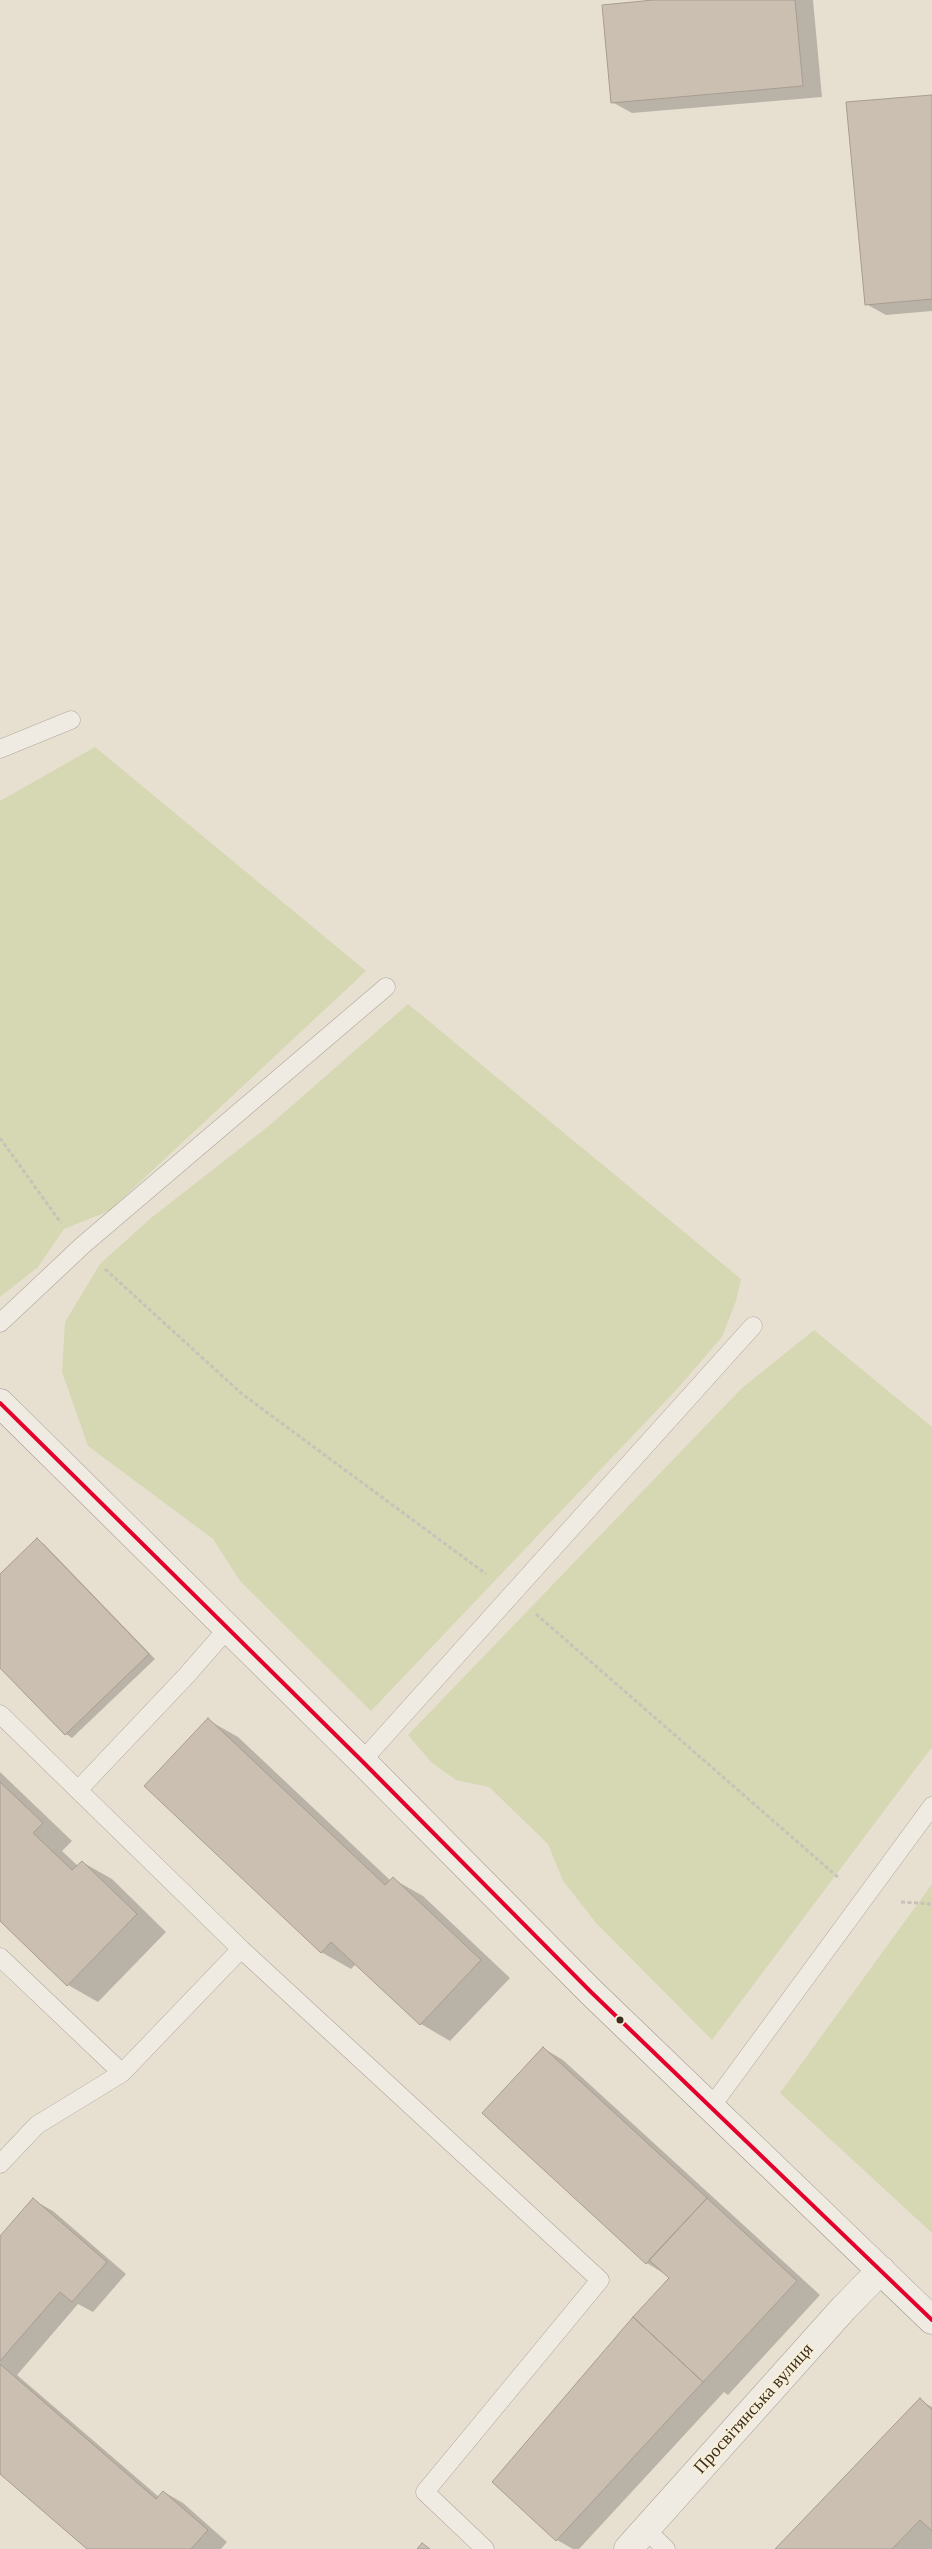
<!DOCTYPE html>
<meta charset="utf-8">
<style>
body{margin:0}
canvas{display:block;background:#e7e0d1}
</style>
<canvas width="932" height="2549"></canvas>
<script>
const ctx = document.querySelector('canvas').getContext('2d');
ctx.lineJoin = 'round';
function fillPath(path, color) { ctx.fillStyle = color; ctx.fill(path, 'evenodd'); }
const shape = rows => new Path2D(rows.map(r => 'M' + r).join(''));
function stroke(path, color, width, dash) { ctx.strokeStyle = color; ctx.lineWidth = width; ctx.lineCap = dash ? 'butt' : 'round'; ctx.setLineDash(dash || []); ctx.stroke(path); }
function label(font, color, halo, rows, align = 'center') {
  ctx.font = font + ' Georgia,serif'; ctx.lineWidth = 4.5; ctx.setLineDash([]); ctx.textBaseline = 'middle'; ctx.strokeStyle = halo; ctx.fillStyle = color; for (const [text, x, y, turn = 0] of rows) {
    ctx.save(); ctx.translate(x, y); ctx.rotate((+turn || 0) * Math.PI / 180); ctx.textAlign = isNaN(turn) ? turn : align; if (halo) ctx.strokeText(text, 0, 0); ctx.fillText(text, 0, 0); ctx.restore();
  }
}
const green = shape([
 [95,747,366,971,109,1211,64,1229,38,1267,0,1297,0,801],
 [408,1004,741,1279,736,1301,722,1337,677,1389,371,1711,240,1581,213,1539,88,1446,62,1372,65,1322,100,1264,151,1218,270,1125],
 [814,1330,932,1427,932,1747,712,2040,597,1924,563,1881,548,1844,489,1787,456,1780,432,1763,408,1735,742,1388],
 [932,1884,932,2233,780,2093]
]);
const shadow = shape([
 [666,0,813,0,822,97,632,113,612,102],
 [932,96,932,311,886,315,866,304],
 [37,1540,44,1544,155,1659,72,1738,66,1734,0,1666,0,1575],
 [208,1720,238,1737,391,1881,393,1879,423,1896,510,1978,450,2041,421,2024,356,1964,351,1969,321,1952],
 [0,1772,72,1841,62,1851,78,1866,82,1862,112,1879,166,1932,98,2002,68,1985,0,1919],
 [543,2048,563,2060,820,2295,728,2395,724,2392,579,2549,573,2549,557,2540,494,2482,671,2278,647,2263],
 [33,2200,53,2211,126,2274,93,2312,78,2304,17,2375,159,2497,164,2492,183,2503,227,2542,221,2549,89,2549,0,2473,0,2238],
 [920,2400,932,2407,932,2549,777,2549]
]);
const building = shape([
 [653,0,795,0,803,86,611,103,602,5,653,0],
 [932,95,932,299,865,305,846,102,932,95],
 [37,1538,149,1654,65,1735,0,1668,0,1574,37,1538],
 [208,1718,385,1885,393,1877,481,1960,420,2025,331,1942,321,1953,144,1786,208,1718],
 [0,1782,43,1823,33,1833,72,1870,82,1861,137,1914,67,1986,0,1921,0,1782],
 [543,2047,707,2198,646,2264,482,2113,543,2047],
 [33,2198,107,2262,72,2302,60,2292,0,2361,0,2236,33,2198],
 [707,2198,797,2281,703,2382,633,2317,669,2278,649,2260,707,2198],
 [633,2317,703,2382,556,2541,492,2482,633,2317],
 [0,2364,156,2499,163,2491,208,2530,191,2549,87,2549,0,2474,0,2364],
 [920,2398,932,2410,932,2531,920,2520,892,2549,775,2549,920,2398],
 [422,2543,430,2549,417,2549,422,2543]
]);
const path = shape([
 [0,1138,61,1223],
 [105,1269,242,1394,486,1574],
 [536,1614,840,1879],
 [901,1902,932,1904]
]);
const lane = shape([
 [0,749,71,720],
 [0,1323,83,1245,386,987],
 [0,1714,241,1949,122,2073,0,1957],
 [362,1761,753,1326],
 [79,1789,187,1675,228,1628],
 [241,1949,600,2280,425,2492,485,2549],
 [711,2107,932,1806],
 [0,2164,37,2125,122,2073],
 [645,2529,666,2549]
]);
const street = shape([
 [628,2549,843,2309,881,2270]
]);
const secondary = shape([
 [0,1403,362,1761,591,1992,932,2320]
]);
const bus1 = shape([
 [0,1403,362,1761,591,1992,932,2320]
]);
const markers = [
 [620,2020,4.5,"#3d2e20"]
];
const streetNames = [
 ["Просвітянська вулиця",754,2409,-48]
];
fillPath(green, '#d6d7b3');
fillPath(shadow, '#0003');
fillPath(building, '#cbbfb2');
stroke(building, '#a89c90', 1);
stroke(lane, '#ada599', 19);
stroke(street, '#ada599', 29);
stroke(secondary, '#9c958a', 29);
stroke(path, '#c8c2b9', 3, [4, 2.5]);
stroke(lane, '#efebe3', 18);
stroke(street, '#efebe3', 28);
stroke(secondary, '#efebe3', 28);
stroke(bus1, '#e4002b', 4);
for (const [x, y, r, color] of markers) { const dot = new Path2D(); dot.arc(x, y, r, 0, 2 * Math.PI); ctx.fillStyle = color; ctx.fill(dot); stroke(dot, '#f7eed8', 2); }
label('18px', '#3d2e20', '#f7eed8', streetNames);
</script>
